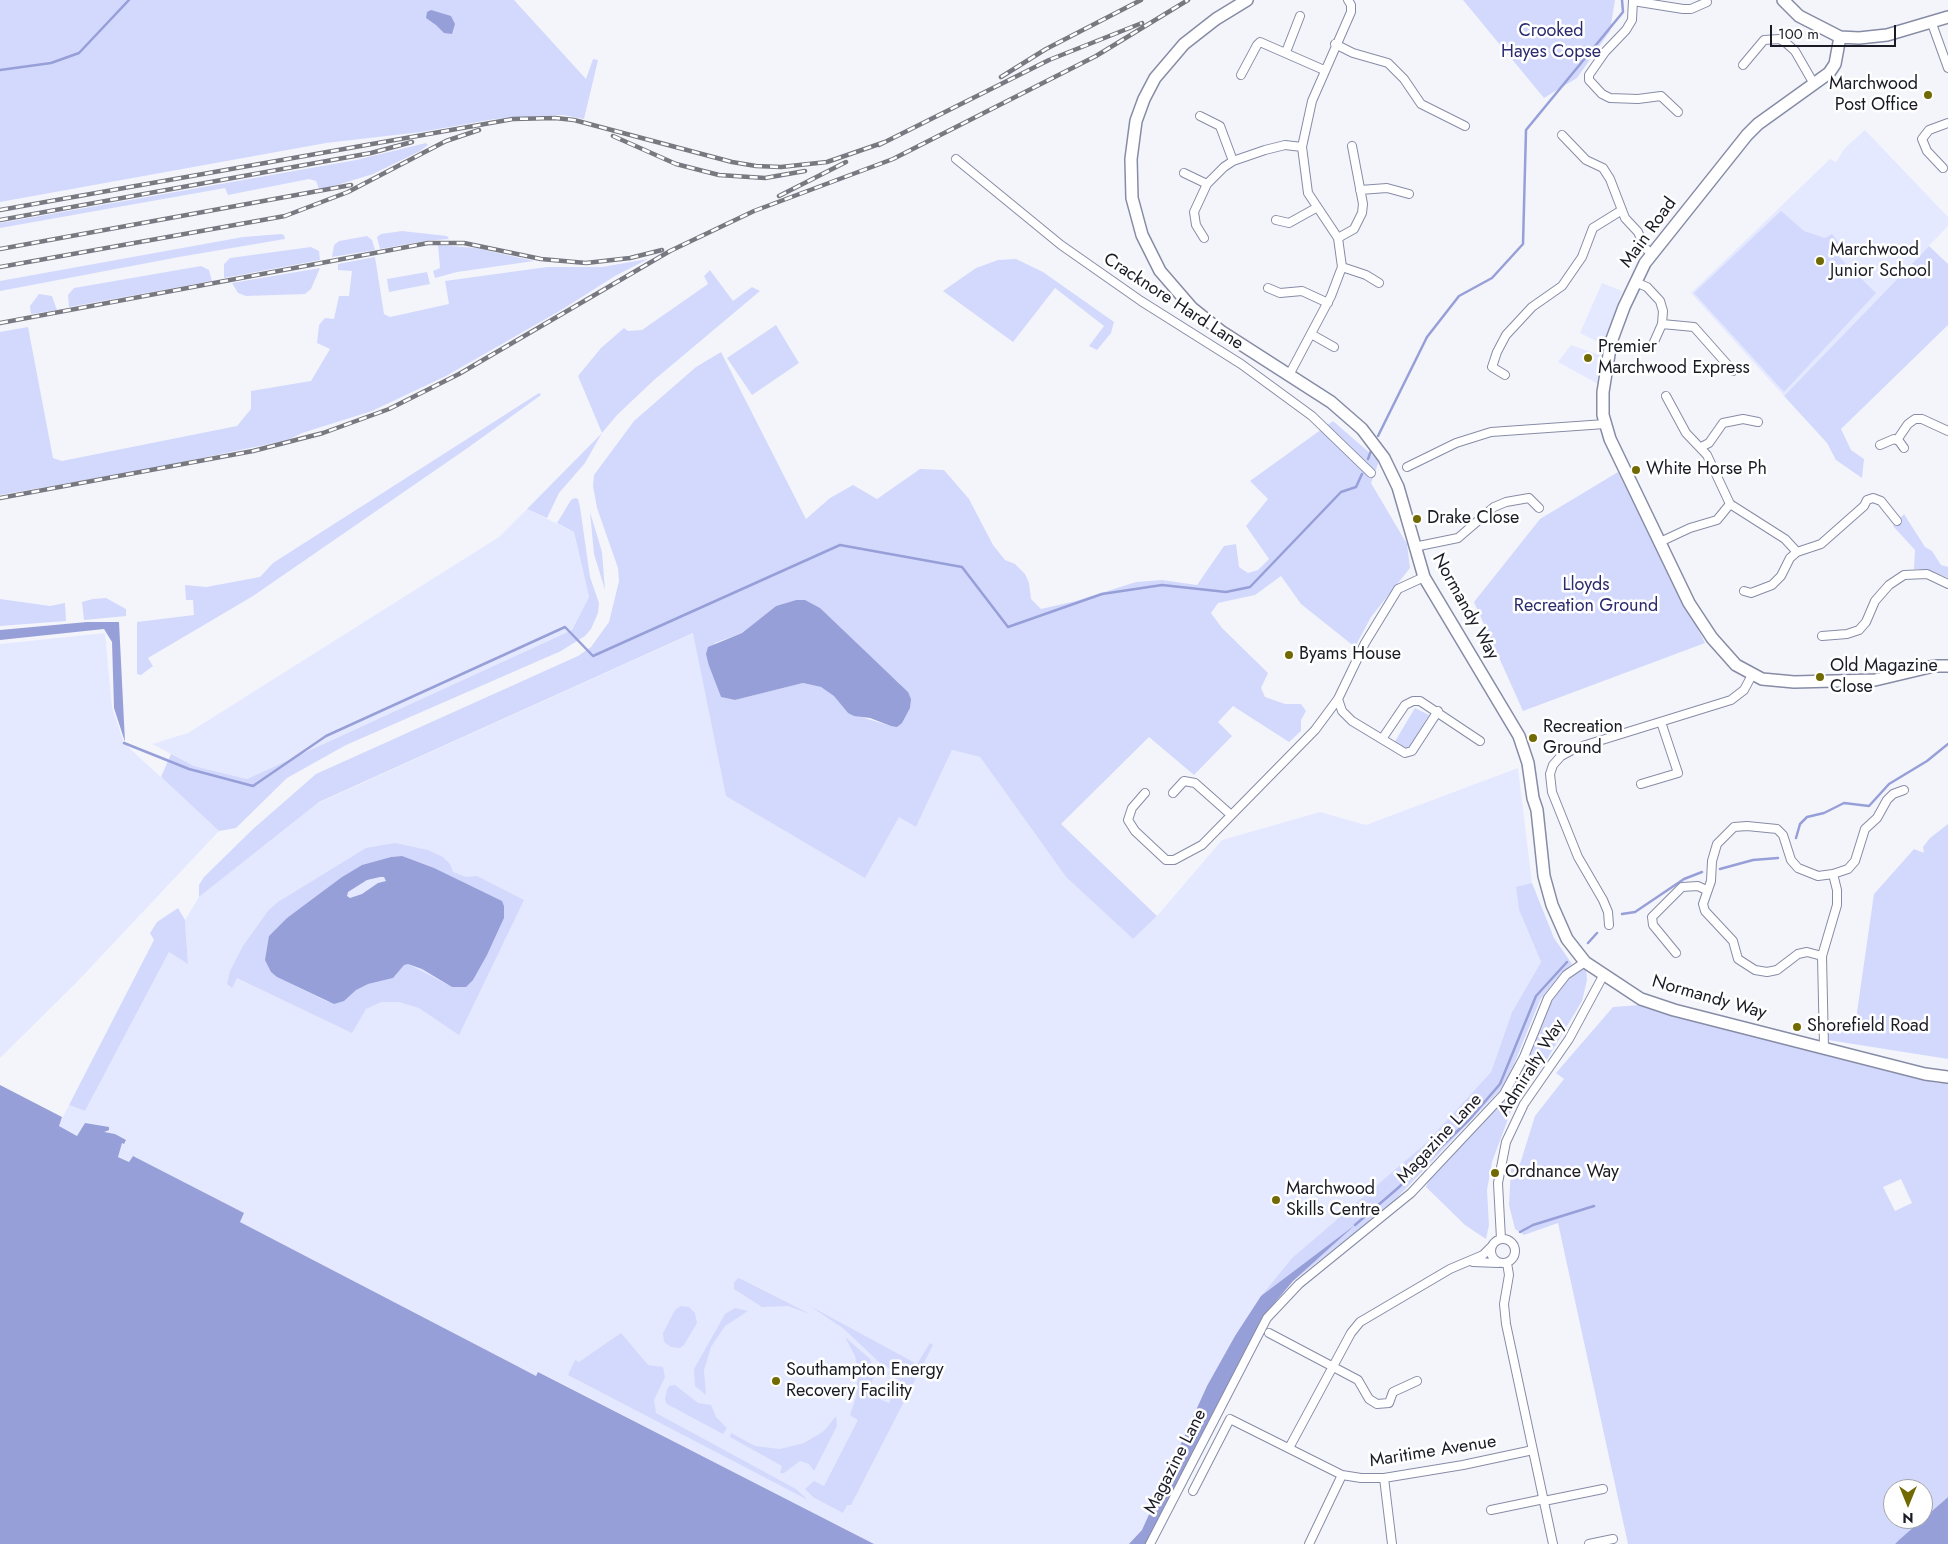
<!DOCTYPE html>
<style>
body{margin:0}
#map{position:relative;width:1948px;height:1544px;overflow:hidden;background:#f4f5fb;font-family:Jost,sans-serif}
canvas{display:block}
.north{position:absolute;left:1883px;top:1479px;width:50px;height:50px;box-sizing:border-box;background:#fff;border:1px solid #a3a4a8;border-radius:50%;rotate:180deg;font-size:14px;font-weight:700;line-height:20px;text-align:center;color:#1a1b25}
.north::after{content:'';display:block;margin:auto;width:18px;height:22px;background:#716901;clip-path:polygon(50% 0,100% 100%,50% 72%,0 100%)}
.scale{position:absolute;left:1770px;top:25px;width:126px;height:22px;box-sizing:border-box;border:2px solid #1a1b25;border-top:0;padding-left:6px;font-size:15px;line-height:18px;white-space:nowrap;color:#1a1b25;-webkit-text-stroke:4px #fff;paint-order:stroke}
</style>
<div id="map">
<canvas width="1948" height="1544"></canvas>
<div class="north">N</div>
<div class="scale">100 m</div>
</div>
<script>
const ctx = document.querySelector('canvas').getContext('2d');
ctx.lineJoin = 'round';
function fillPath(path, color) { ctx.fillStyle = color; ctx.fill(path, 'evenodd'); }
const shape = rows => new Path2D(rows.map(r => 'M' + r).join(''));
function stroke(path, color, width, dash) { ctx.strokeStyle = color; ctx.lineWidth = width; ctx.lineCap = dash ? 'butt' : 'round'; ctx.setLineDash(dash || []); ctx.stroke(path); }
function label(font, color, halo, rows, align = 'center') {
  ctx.font = font + ' Jost,sans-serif'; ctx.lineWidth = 5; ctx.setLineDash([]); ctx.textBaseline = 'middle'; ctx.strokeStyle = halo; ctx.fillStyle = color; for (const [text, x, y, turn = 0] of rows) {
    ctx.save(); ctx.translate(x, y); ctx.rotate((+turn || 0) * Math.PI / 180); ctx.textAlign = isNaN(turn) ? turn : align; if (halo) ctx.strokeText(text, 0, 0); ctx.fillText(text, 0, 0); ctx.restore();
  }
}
const built = shape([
 [1865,130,1948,217,1948,226,1784,396,1691,293,1830,159,1836,162,1845,148],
 [1602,283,1622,291,1604,345,1580,333],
 [1571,345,1602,356,1598,384,1558,362],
 [527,509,574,532,589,597,572,630,247,779,194,766,152,744,188,733,499,537],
 [105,633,112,707,124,743,219,831,76,983,0,1058,0,644],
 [694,633,727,796,899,816,916,827,952,750,980,757,1066,877,1133,939,1157,916,1222,840,1320,812,1366,825,1518,768,1532,883,1517,888,1519,910,1541,962,1512,1012,1491,1072,1426,1143,1292,1258,1261,1296,1235,1336,1207,1386,1142,1530,1129,1544,874,1544,539,1372,536,1376,517,1366,240,1222,244,1214,133,1156,129,1162,58,1126,69,1105,85,1111,169,952,188,963,185,920,199,897,316,804]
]);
const green = shape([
 [0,0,514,0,586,79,593,59,598,60,584,119,563,115,495,119,421,132,326,143,0,202],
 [1463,0,1615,0,1610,31,1577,78,1544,98],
 [426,143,428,145,420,151,373,174,324,189,319,189,316,181,309,179,228,195,225,188,0,228,0,223,356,160],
 [1781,211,1804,231,1825,238,1832,234,1839,243,1835,253,1876,293,1784,392,1694,293],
 [402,231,447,236,449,239,424,241,380,249,377,237,381,234],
 [281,234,284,235,285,239,179,257,0,291,0,281,243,237],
 [367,236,372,240,375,250,332,257,334,245,339,241],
 [438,245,476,248,534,261,457,272,435,278,433,271,440,268],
 [1929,246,1948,264,1948,325,1841,429,1851,450,1864,459,1862,478,1836,460,1827,443,1784,396],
 [311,247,319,251,320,260,224,278,224,264,230,258],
 [375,257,384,314,390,317,449,304,445,281,547,267,602,267,648,259,615,276,563,309,446,376,372,411,302,433,288,440,154,468,0,495,0,332,28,327,53,458,62,461,237,426,251,409,251,391,311,381,330,349,317,343,319,325,325,318,334,319,339,296,349,296,352,271,338,270,338,264],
 [1016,259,1043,272,1114,322,1111,333,1097,350,1089,346,1104,326,1055,288,1013,342,943,291,976,268,998,260],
 [201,266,209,270,212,281,69,307,68,295,74,288],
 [320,268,311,289,305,294,246,296,238,293,232,283],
 [710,270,733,301,752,287,760,291,654,380,617,415,602,433,585,463,559,493,547,518,527,509,602,433,578,376,601,348,624,328,628,331,642,330,708,284,704,276],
 [427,272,430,284,389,292,387,279],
 [39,294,52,296,57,310,31,314,30,306],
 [776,325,799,363,752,395,727,358],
 [721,352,806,519,830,498,853,485,877,499,920,469,944,470,969,499,993,545,1005,560,1015,564,1025,574,1029,583,1031,599,1041,609,1076,601,1136,582,1162,580,1197,585,1224,546,1236,544,1239,567,1248,573,1258,570,1269,559,1246,526,1268,499,1250,481,1333,421,1379,461,1371,483,1407,544,1410,568,1371,617,1355,647,1301,604,1281,576,1255,595,1218,603,1211,613,1222,628,1268,673,1261,688,1265,697,1285,704,1301,704,1306,711,1301,720,1301,731,1289,742,1233,706,1218,722,1232,736,1194,775,1149,737,1061,824,1157,916,1133,939,1066,877,980,757,952,750,916,827,899,817,865,878,726,796,693,633,319,802,199,897,199,885,204,877,253,829,316,774,578,656,591,647,609,622,619,581,618,568,597,508,593,486,594,475,634,421,696,367],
 [796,600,820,608,839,629,900,684,891,726,848,713,835,696,821,687,803,683,735,700,721,697,709,666,715,643,742,633,776,606],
 [539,393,541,395,469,447,253,596,148,658,153,666,141,675,137,674,137,622,194,615,193,600,186,600,185,585,206,587,260,577,273,563],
 [1618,472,1705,643,1523,711,1474,602,1540,519],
 [575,498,578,499,580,507,590,577,599,603,598,613,591,629,585,636,561,651,346,745,287,778,236,828,219,831,161,777,171,754,194,766,247,779,572,630,589,597,574,532,557,523,571,500],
 [590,512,602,552,605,590,594,554],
 [1904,514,1925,547,1932,551,1941,565,1948,567,1948,578,1927,570,1914,569,1915,550,1893,526],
 [106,598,126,609,126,616,84,620,82,602,93,599],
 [0,599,50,606,65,603,66,621,0,626],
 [1415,708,1429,715,1408,749,1394,743],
 [1948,824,1948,1059,1828,1040,1829,1026,1854,1033,1874,894,1914,849,1924,853,1923,847,1930,838],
 [395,843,428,850,443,857,450,864,453,872,466,877,477,876,524,900,459,1035,419,1008,399,1002,381,1002,366,1009,352,1033,237,978,232,988,227,984,230,971,243,946,268,911,278,902,366,848],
 [402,856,502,901,504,906,504,918,487,955,452,987,408,964,404,964,393,978,368,984,328,1002,277,977,269,936,278,927,342,877,362,865,391,857],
 [1532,883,1554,938,1572,964,1559,976,1540,1000,1510,1074,1501,1089,1391,1204,1293,1281,1265,1314,1147,1544,1129,1544,1142,1530,1207,1386,1235,1336,1261,1296,1292,1258,1426,1143,1491,1072,1512,1012,1541,962,1519,910,1516,887],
 [178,908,185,920,188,964,169,952,85,1111,69,1105,154,940,150,933,157,922],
 [1586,967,1587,980,1582,1001,1546,1061,1514,1103,1492,1162,1487,1190,1489,1225,1486,1239,1465,1225,1426,1187,1430,1177,1513,1084,1536,1039,1550,1004,1569,977],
 [1641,1005,1937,1083,1948,1083,1948,1497,1923,1519,1923,1489,1893,1489,1893,1519,1923,1519,1895,1544,1628,1544,1558,1223,1524,1235,1515,1229,1509,1205,1511,1168,1520,1164,1535,1116,1564,1079,1556,1073,1613,1007],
 [1901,1179,1912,1203,1895,1211,1883,1187],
 [738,1278,741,1279,810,1314,788,1306,762,1307,734,1289,734,1283],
 [681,1306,689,1307,695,1313,697,1323,684,1345,680,1348,671,1347,664,1342,663,1333,675,1310],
 [810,1306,917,1364,930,1343,933,1345,851,1505,847,1505,843,1513,813,1497,805,1489,814,1481,824,1486,858,1420,850,1415,856,1397,858,1370,855,1356,845,1337,870,1359,875,1374,870,1386,877,1398,889,1403,900,1380,888,1374,890,1369,879,1362,844,1329],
 [735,1308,748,1311,725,1326,711,1347,704,1370,706,1395,695,1386,694,1369,725,1314],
 [621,1333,648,1365,663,1367,665,1377,654,1400,656,1413,796,1489,808,1500,568,1375,575,1360,579,1362],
 [675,1385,698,1403,711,1405,716,1417,727,1428,723,1434,667,1404,665,1399,667,1390,669,1386],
 [836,1416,837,1426,814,1471,809,1464,800,1461,784,1473,780,1473,782,1466,730,1437,731,1433,755,1446,780,1449,804,1443,824,1431]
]);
const water = shape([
 [431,10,451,16,455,24,452,34,444,33,436,25,426,18,427,12],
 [796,600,805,600,820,608,908,692,911,699,910,708,902,723,897,727,891,726,870,718,854,716,848,713,834,696,821,687,803,683,735,700,721,697,709,666,706,654,708,647,742,633,776,606],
 [87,622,119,622,125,742,114,708,112,642,104,629,0,640,0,630],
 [402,856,434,868,502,901,504,906,504,918,487,955,473,980,466,987,452,987,422,969,408,964,404,965,393,978,368,984,356,990,344,1001,334,1004,277,977,271,972,265,960,269,936,287,918,342,877,362,865,391,857],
 [380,877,384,877,386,881,378,883,362,894,350,898,347,896,348,892,367,880],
 [0,1085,62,1117,59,1126,77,1136,85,1123,109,1127,109,1130,104,1132,115,1134,126,1140,124,1144,122,1143,118,1157,129,1162,133,1156,244,1213,240,1222,517,1366,536,1376,538,1372,874,1544,0,1544],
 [1355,1225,1293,1281,1265,1314,1147,1544,1129,1544,1142,1530,1207,1386,1235,1336,1261,1296],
 [1948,1497,1948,1544,1895,1544,1899,1540]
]);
const stream = shape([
 [0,70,51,63,79,53,129,0],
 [1378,436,1427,337,1459,296,1492,278,1523,244,1526,130,1623,12,1622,0],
 [1368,459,1371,451],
 [124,743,189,769,253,786,326,736,565,627,593,656,840,545,962,567,1008,627,1102,594,1162,585,1226,592,1250,587,1341,492,1356,487,1362,474],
 [1796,838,1800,824,1807,817,1824,813,1844,803,1869,806,1889,784,1927,761,1948,744],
 [1720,869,1753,860,1778,858],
 [1622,914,1635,912,1684,879,1702,872],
 [1588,943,1597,933],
 [1355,1225,1398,1188,1469,1120,1500,1084,1536,996,1567,962],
 [1520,1232,1533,1225,1594,1206]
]);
const street = shape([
 [1633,0,1632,20,1626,30,1605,52,1589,75,1589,80,1602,94,1610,98,1638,99,1661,96,1678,112],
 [1633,1,1683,9,1691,9,1707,2],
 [1931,21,1948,68],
 [1335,44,1353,53,1388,63,1404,79,1421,104,1465,126],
 [1286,52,1300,16],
 [1743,65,1764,40,1779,39,1785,42,1795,51,1814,84],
 [1241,75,1257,45,1260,42,1324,70],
 [1200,116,1220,126,1233,161],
 [1562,135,1586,160,1603,168,1610,179,1625,218,1638,232,1645,248,1652,254],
 [956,159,1061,245,1141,301,1241,364,1312,416,1371,473],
 [1943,168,1927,151,1922,139,1929,130,1948,123],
 [1184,173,1207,184],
 [1360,190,1387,188,1409,194],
 [1276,220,1289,223,1316,208],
 [1204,238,1196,225,1194,212,1207,184,1224,167,1233,161,1265,150,1285,145,1302,147],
 [1338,238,1354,229,1362,213,1363,204,1352,146],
 [1342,267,1366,275,1379,283],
 [1635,282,1647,287,1660,301,1663,311,1662,324,1654,342],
 [1268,288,1280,293,1302,291,1328,303],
 [1662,324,1694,327,1733,371],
 [1311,334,1334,347],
 [1289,375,1331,296,1342,267,1338,238,1308,193,1302,147,1312,101,1351,12,1351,5,1348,0],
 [1505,375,1492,367,1497,352,1506,335,1532,307,1562,286,1582,257,1593,228,1622,210],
 [1666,396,1686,433,1707,455,1730,504],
 [1897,440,1908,424,1915,419,1922,419,1948,431],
 [1880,445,1894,439,1899,441,1904,448],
 [1701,447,1709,443,1723,423,1743,419,1758,422],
 [1407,467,1456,443,1491,432,1605,424],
 [1660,542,1690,528,1717,520,1730,504,1785,539,1797,552,1821,544,1864,506,1867,500,1873,498,1881,501,1897,521],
 [1414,547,1458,538,1494,507,1506,502,1529,498,1539,508],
 [1744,591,1751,593,1772,585,1781,576,1790,558,1797,552],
 [1822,636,1847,634,1859,630,1866,622,1875,601,1889,585,1904,575,1927,574,1948,584],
 [1338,699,1342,711,1352,721,1405,753,1412,751,1438,711],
 [1382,739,1405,705,1413,701,1420,701,1480,741],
 [1641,784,1678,773,1661,722],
 [1145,793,1132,808,1128,820,1135,831,1166,860,1174,860,1202,845,1315,730,1338,699,1365,643,1398,589,1424,577],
 [1173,793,1184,781,1195,783,1230,814],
 [1609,925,1608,912,1603,900,1578,857,1552,792,1550,774,1553,765,1561,756,1576,748,1731,700,1744,690,1752,675],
 [1676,953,1653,925,1652,917,1682,887,1698,886,1706,890],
 [1822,956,1807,952,1798,954,1777,970,1767,972,1755,970,1738,959,1733,941,1705,911,1703,904,1711,881,1712,861,1717,844,1734,827,1747,826,1777,829,1783,835,1791,860,1798,868,1818,876,1833,874,1848,869,1855,861,1865,829,1877,818,1887,800,1893,794,1904,790],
 [1824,1047,1822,956,1837,905,1837,890,1833,874],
 '1491 1251a12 12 0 1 1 24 0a12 12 0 1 1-24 0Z',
 [1501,1239,1498,1183,1506,1142,1524,1104,1569,1039,1603,976],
 [1473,1262,1498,1263],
 [1507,1263,1509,1275,1504,1304,1506,1324,1553,1544],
 [1269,1333,1358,1380,1369,1399,1377,1404,1389,1403,1393,1392,1417,1381],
 [1289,1448,1351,1333,1360,1322,1450,1269,1483,1255,1492,1246],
 [1384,1478,1392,1544],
 [1193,1491,1230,1419,1342,1475,1361,1478,1384,1478,1463,1465,1533,1450],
 [1544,1501,1603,1489],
 [1491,1510,1544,1499],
 [1150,1544,1267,1318,1299,1284,1411,1193,1504,1094,1524,1057,1548,998,1566,975,1585,962],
 [1309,1544,1342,1475],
 [1589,1544,1613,1539]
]);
const secondary = shape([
 [1247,0,1216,19,1184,44,1155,78,1144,99,1136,121,1131,159,1132,198,1142,235,1160,271,1192,308,1222,332,1331,402,1362,429,1384,458,1398,487,1424,577,1519,736,1528,763,1533,798,1537,810,1544,876,1552,905,1567,939,1585,962,1641,999,1674,1010,1925,1074,1948,1077],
 [1783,0,1799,16,1840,37,1859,38,1887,35,1948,17],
 [1840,37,1835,64,1829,73,1758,124,1747,135,1645,263,1624,307,1611,342,1603,392,1603,415,1610,439,1689,603,1712,638,1736,665,1762,679,1794,682,1875,680,1934,666,1948,666]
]);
const rail = shape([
 [1001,77,1046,49,1141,0],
 [613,136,676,164,719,175,765,178,805,171],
 [879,145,1049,60,1142,23],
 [779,196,846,162],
 [0,210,513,119,555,118,574,120,732,162,756,166,781,167,827,162,885,142],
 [0,220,371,153,412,142],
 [0,249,351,185],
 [0,267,285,216,348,192,446,141,479,130],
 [0,323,428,243,464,243,541,259,586,263,630,258,662,250],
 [0,498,253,451,323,433,389,409,459,374,670,251,754,211,893,159,1096,56,1188,0]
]);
const markers = [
 [1928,95,5,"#716901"],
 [1820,261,5,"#716901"],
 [1588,358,5,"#716901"],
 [1636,470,5,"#716901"],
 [1417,519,5,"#716901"],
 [1289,655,5,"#716901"],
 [1820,677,5,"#716901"],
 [1533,738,5,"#716901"],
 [1797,1027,5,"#716901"],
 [1495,1173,5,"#716901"],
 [1276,1200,5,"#716901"],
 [776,1381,5,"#716901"]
];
const parkNames = [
 ["Crooked",1551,32],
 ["Hayes Copse",1551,53],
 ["Lloyds",1586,586],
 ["Recreation Ground",1586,607]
];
const poiNames = [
 ["Marchwood",1918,85,"right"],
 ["Post Office",1918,106,"right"],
 ["Marchwood",1830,251],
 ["Junior School",1830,272],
 ["Premier",1598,348],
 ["Marchwood Express",1598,369],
 ["White Horse Ph",1646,470],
 ["Drake Close",1427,519],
 ["Byams House",1299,655],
 ["Old Magazine",1830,667],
 ["Close",1830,688],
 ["Recreation",1543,728],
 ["Ground",1543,749],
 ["Shorefield Road",1807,1027],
 ["Ordnance Way",1505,1173],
 ["Marchwood",1286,1190],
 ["Skills Centre",1286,1211],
 ["Southampton Energy",786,1371],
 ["Recovery Facility",786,1392]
];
const streetNames = [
 ["Main Road",1649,233,-54],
 ["Cracknore Hard Lane",1173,302,33],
 ["Normandy Way",1465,607,61],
 ["Normandy Way",1709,998,16],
 ["Admiralty Way",1532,1068,-58],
 ["Magazine Lane",1440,1139,-47],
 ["Maritime Avenue",1433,1452,-9],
 ["Magazine Lane",1176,1462,-63]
];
fillPath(built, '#e5e9ff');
fillPath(green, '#d3d9fc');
fillPath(water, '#979fd8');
stroke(stream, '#979fd8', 2.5);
stroke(street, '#878ca6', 10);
stroke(secondary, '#878ca6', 14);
stroke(street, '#fff', 8);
stroke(secondary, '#fff', 11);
stroke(rail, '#777880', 4.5);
stroke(rail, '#fff', 2.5, [8]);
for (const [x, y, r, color] of markers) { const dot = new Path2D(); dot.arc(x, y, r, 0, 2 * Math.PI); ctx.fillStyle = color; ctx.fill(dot); stroke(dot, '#fff', 2); }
label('18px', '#2b2b6e', '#fff', parkNames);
label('18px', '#1a1b25', '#fff', poiNames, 'left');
label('18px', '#1a1b25', '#fff', streetNames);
</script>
